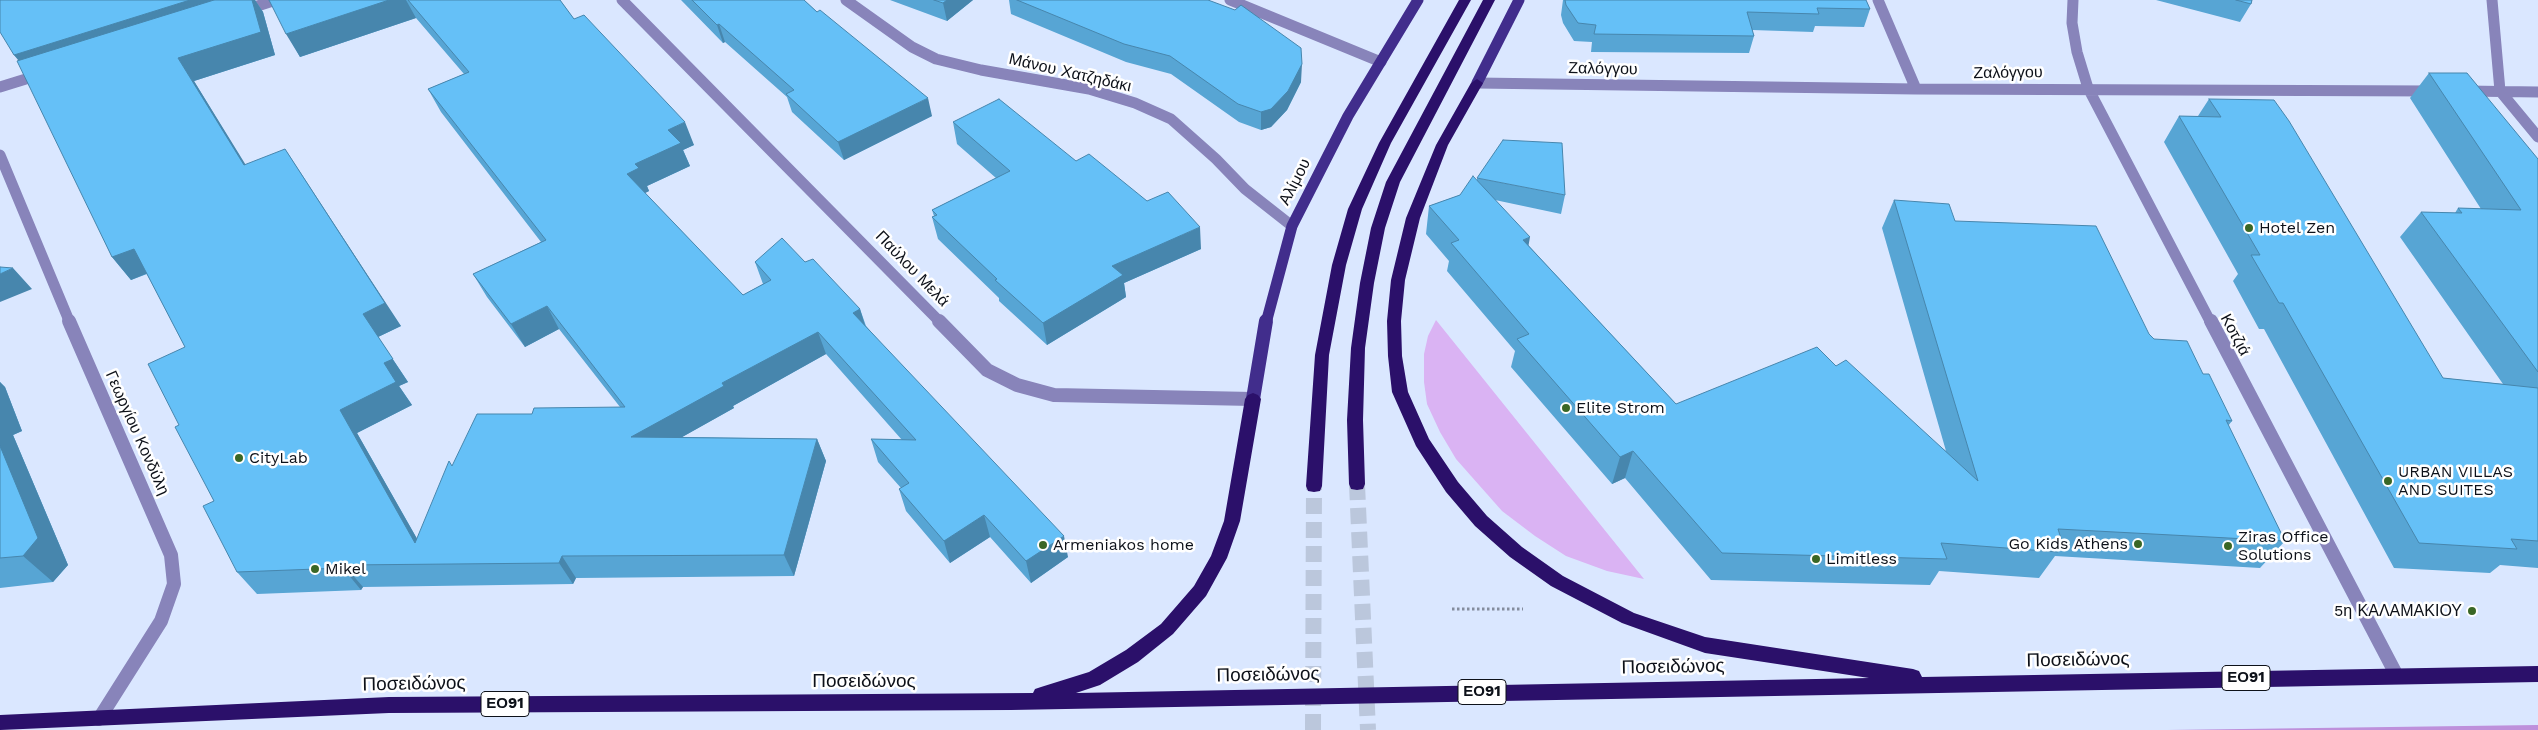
<!DOCTYPE html>
<meta charset="utf-8">
<style>
body{margin:0}
canvas{display:block;background:#dae7ff}
</style>
<canvas width="2538" height="730"></canvas>
<script>
const ctx = document.querySelector('canvas').getContext('2d');
ctx.lineJoin = 'round';
function fillPath(path, color) { ctx.fillStyle = color; ctx.fill(path, 'evenodd'); }
const shape = rows => new Path2D(rows.map(r => 'M' + r).join(''));
function stroke(path, color, width, dash) { ctx.strokeStyle = color; ctx.lineWidth = width; ctx.lineCap = dash ? 'butt' : 'round'; ctx.setLineDash(dash || []); ctx.stroke(path); }
function label(font, color, halo, rows, align = 'center') {
  ctx.font = font + ' "Work Sans",sans-serif'; ctx.lineWidth = 5; ctx.setLineDash([]); ctx.textBaseline = 'middle'; ctx.strokeStyle = halo; ctx.fillStyle = color; for (const [text, x, y, turn = 0] of rows) {
    ctx.save(); ctx.translate(x, y); ctx.rotate((+turn || 0) * Math.PI / 180); ctx.textAlign = isNaN(turn) ? turn : align; if (halo) ctx.strokeText(text, 0, 0); ctx.fillText(text, 0, 0); ctx.restore();
  }
}
const green = shape([
 [1436,320,1644,579,1607,571,1566,556,1535,536,1502,511,1456,459,1440,432,1427,404,1424,382,1424,354,1428,336]
]);
const forest = shape([
 [2538,725,2538,730,2167,730]
]);
const highwayTunnel = shape([
 [1357,484,1368,730],
 [1313,730,1314,486]
]);
const path = shape([
 [1452,609,1523,609]
]);
const minorFar1 = shape([
 [622,0,941,323],
 [846,0,912,47,936,59,981,70,1089,89,1135,103,1171,119,1216,159,1245,189,1292,226],
 [1230,0,1381,62],
 [1878,0,1916,89],
 [2073,0,2072,23,2077,52,2088,88,2211,323],
 [2492,0,2500,91,2538,137],
 [242,11,276,0],
 [1477,83,1916,89,2432,91],
 [0,87,42,74],
 [2465,91,2538,92],
 [0,155,70,323]
]);
const minor = shape([
 [69,321,171,555,174,584,161,621,99,719],
 [939,321,987,370,1017,385,1054,395,1253,399],
 [2211,321,2397,676]
]);
const majorFar1 = shape([
 [1477,83,1519,0],
 [1266,323,1292,226,1348,116,1418,0]
]);
const major = shape([
 [1253,399,1266,321]
]);
const highway = shape([
 [1459,0,1471,0,1391,143,1362,209,1346,265,1329,355,1322,486,1320,491,1314,492,1308,491,1306,486,1315,355,1332,265,1348,209,1379,143,1459,0],
 [1483,0,1495,0,1400,182,1385,228,1374,283,1365,348,1363,420,1365,484,1363,489,1357,490,1351,489,1349,484,1347,420,1351,348,1360,283,1371,228,1386,182,1483,0],
 [1477,79,1483,83,1448,145,1420,218,1405,280,1401,321,1402,356,1408,392,1429,439,1458,482,1487,516,1522,547,1563,576,1634,613,1705,637,1913,669,1919,671,1922,677,2538,666,2538,682,1011,710,389,713,0,730,0,715,389,697,1033,693,1035,689,1041,687,1089,672,1126,650,1161,624,1194,586,1211,556,1224,521,1245,399,1248,395,1253,393,1258,395,1261,399,1240,521,1227,558,1206,596,1173,634,1138,662,1100,685,1076,693,1869,678,1705,653,1622,623,1551,586,1510,557,1475,526,1446,492,1416,446,1392,392,1388,356,1387,321,1391,280,1406,218,1436,145,1471,83,1477,79]
]);
const wall = shape([
 [0,0,255,0,263,12,275,55,194,81,245,165,401,326,378,337,408,382,399,386,412,405,357,433,417,539,452,466,532,414,620,407,559,329,525,347,487,297,473,274,541,242,441,112,428,89,464,74,416,18,300,57,269,0,560,0,574,19,694,145,683,150,690,166,647,186,649,191,645,193,743,295,763,284,755,262,805,262,860,309,866,326,1068,557,1031,583,990,537,950,563,906,511,899,489,901,488,878,462,871,439,902,440,826,354,733,406,734,408,682,437,817,439,826,461,794,576,576,578,573,584,363,587,361,590,257,594,237,572,214,501,179,425,185,347,147,274,131,280,112,257,19,60,14,55],
 [681,0,804,0,932,116,844,160,792,112,787,97,725,42,723,43],
 [890,0,973,0,947,21],
 [1009,0,1208,0,1301,82,1287,110,1271,127,1261,130,1239,122,1171,74,1126,62,1011,14],
 [1563,0,1866,0,1870,9,1864,27,1815,26,1813,32,1752,30,1754,36,1749,53,1591,52,1592,42,1574,41,1563,23,1561,15],
 [2156,0,2252,0,2251,4,2240,22],
 [2429,73,2538,159,2538,568,2500,565,2490,573,2394,568,2264,329,2259,329,2233,281,2238,274,2164,142,2179,116,2198,116,2209,99,2443,378,2503,384,2400,237,2421,212,2455,213,2458,208,2481,209,2410,98],
 [953,122,1076,161,1201,249,1124,283,1126,297,1047,345,999,301,999,298,938,239,932,217,934,216,932,210,996,178,957,144],
 [1477,178,1565,195,1561,214,1495,200,1529,246,1676,404,1836,366,1946,451,1882,228,1894,200,1955,221,2149,334,2154,339,2203,374,2232,421,2228,426,2285,541,2260,568,2055,556,2039,578,1939,571,1930,585,1711,580,1625,478,1612,484,1511,367,1515,351,1447,271,1449,261,1426,234,1429,206,1460,195,1477,181],
 [0,382,5,387,22,431,13,435,68,565,53,582,0,588]
]);
const shadedWall = shape([
 [190,0,255,0,263,12,275,55,194,81,260,188,244,165,178,58,27,71,14,55],
 [389,0,406,0,416,18,300,57,286,34],
 [947,0,973,0,947,21,943,3],
 [719,24,725,42,723,43,717,25],
 [1302,64,1301,82,1287,110,1271,127,1261,130,1261,112],
 [928,98,932,116,844,160,838,142],
 [685,122,694,145,683,150,690,166,647,186,649,191,637,197,627,174,635,164,668,130],
 [285,149,401,326,378,337,408,382,399,386,412,405,357,433,432,565,415,543,340,410,384,363,363,314],
 [1200,227,1201,249,1124,283,1126,297,1047,345,1043,323,1112,266],
 [1530,237,1525,265,1523,240],
 [134,249,153,271,131,280,112,257],
 [13,268,32,289,0,302,0,274],
 [547,306,559,329,525,347,511,324],
 [860,309,867,332,853,313],
 [818,332,826,354,733,406,734,408,643,459,631,437,722,383],
 [0,382,5,387,22,431,13,435,68,565,53,582,23,556,0,446],
 [817,439,826,461,794,576,784,555],
 [1633,451,1625,478,1612,484,1620,457],
 [984,515,990,537,950,563,944,541],
 [1064,536,1068,557,1031,583,1026,561],
 [562,556,576,578,573,584,559,563],
 [344,565,363,587,361,590,343,568]
]);
const building = shape([
 [0,0,190,0,14,55,0,32,0,0],
 [214,0,252,0,261,32,178,58,244,165,285,149,385,303,363,314,393,359,384,363,396,382,340,410,415,543,449,461,452,466,477,414,532,414,534,408,625,407,547,306,511,324,473,274,546,240,428,89,469,72,408,0,560,0,574,19,584,15,685,122,668,130,681,143,635,164,639,168,627,174,743,295,771,280,755,262,782,238,805,262,813,259,860,309,853,313,1064,536,1026,561,984,515,944,541,899,489,909,483,871,439,916,440,818,332,722,383,724,386,631,437,817,439,784,555,562,556,559,563,344,565,343,568,237,572,203,506,214,501,175,427,179,425,148,364,185,347,134,249,112,257,17,61,214,0],
 [269,0,389,0,286,34,269,0],
 [692,0,804,0,817,12,820,10,928,98,838,142,786,94,794,90,719,24,717,25,692,0],
 [934,0,947,0,943,3,934,0],
 [1017,0,1208,0,1235,10,1241,5,1301,48,1302,64,1288,91,1271,109,1261,112,1238,104,1170,56,1124,44,1017,0],
 [1565,0,1866,0,1870,9,1817,8,1819,14,1747,12,1754,36,1594,34,1596,25,1578,23,1566,5,1565,0],
 [2236,0,2252,0,2251,4,2236,0],
 [2429,73,2467,73,2538,159,2538,372,2421,212,2462,213,2458,208,2521,210,2429,73],
 [999,99,1076,161,1089,154,1147,201,1168,192,1200,227,1112,266,1123,275,1043,323,995,280,997,279,932,217,937,215,932,210,1010,171,953,122,999,99],
 [2209,99,2274,100,2289,121,2443,378,2538,388,2538,541,2511,539,2517,549,2419,543,2283,303,2279,303,2251,255,2260,255,2179,116,2221,117,2209,99],
 [1503,140,1562,143,1565,195,1477,178,1503,140],
 [1473,176,1530,237,1523,240,1676,404,1817,347,1836,366,1846,360,1978,481,1894,200,1949,204,1955,221,2096,226,2149,334,2154,339,2187,341,2203,374,2209,374,2232,421,2226,420,2285,541,2058,529,2063,545,2055,544,2058,552,1941,543,1947,559,1722,553,1633,451,1620,457,1517,339,1529,334,1451,243,1459,240,1429,206,1460,195,1473,176],
 [0,267,13,268,0,274,0,267],
 [0,446,38,538,23,556,0,558,0,446]
]);
const markers = [
 [2249,228,5,"#3a6726"],
 [1566,408,5,"#3a6726"],
 [239,458,5,"#3a6726"],
 [2388,481,5,"#3a6726"],
 [2138,544,5,"#3a6726"],
 [1043,545,5,"#3a6726"],
 [2228,546,5,"#3a6726"],
 [1816,559,5,"#3a6726"],
 [315,569,5,"#3a6726"],
 [2472,611,5,"#3a6726"]
];
const shields = [
 [2246,678,48],
 [1482,692,48],
 [505,704,48]
];
const shieldNames = [
 ["ΕΟ91",2246,678],
 ["ΕΟ91",1482,692],
 ["ΕΟ91",505,704]
];
const streetNames = [
 ["Ζαλόγγου",1603,69,1],
 ["Μάνου Χατζηδάκι",1070,73,13],
 ["Ζαλόγγου",2008,73,-1],
 ["Αλίμου",1295,182,-63],
 ["Παύλου Μελά",912,269,46],
 ["Κοτζιά",2235,335,62],
 ["Γεωργίου Κονδύλη",137,433,66]
];
const poiNames = [
 ["Hotel Zen",2259,228],
 ["Elite Strom",1576,408],
 ["CityLab",249,458],
 ["URBAN VILLAS",2398,472],
 ["AND SUITES",2398,490],
 ["Ziras Office",2238,537],
 ["Solutions",2238,555],
 ["Go Kids Athens",2128,544,"right"],
 ["Armeniakos home",1053,545],
 ["Limitless",1826,559],
 ["Mikel",325,569],
 ["5η ΚΑΛΑΜΑΚΙΟΥ",2462,611,"right"]
];
const nearStreetnames = [
 ["Ποσειδώνος",2078,660,-1],
 ["Ποσειδώνος",1673,667,-1],
 ["Ποσειδώνος",1268,675,-1],
 ["Ποσειδώνος",864,681],
 ["Ποσειδώνος",414,684,-1]
];
fillPath(green, '#dab3f3');
fillPath(forest, '#be90db');
stroke(highwayTunnel, '#bbc7dc', 16, [16, 8]);
stroke(path, '#838c9d', 3, [2.5, 2.5]);
stroke(minorFar1, '#8884ba', 11);
stroke(minor, '#8884ba', 14);
stroke(majorFar1, '#412d8c', 11);
stroke(major, '#412d8c', 14);
fillPath(highway, '#2b106a');
fillPath(wall, '#57a5d4');
fillPath(shadedWall, '#4786ad');
fillPath(building, '#65c0f7');
stroke(building, '#4786ad', 1);
for (const [x, y, r, color] of markers) { const dot = new Path2D(); dot.arc(x, y, r, 0, 2 * Math.PI); ctx.fillStyle = color; ctx.fill(dot); stroke(dot, '#fff', 2); }
for (const [x, y, w] of shields) { const box = new Path2D(); box.roundRect(x - w / 2, y - 12.5, w, 25, 4); ctx.fillStyle = '#fff'; ctx.fill(box); stroke(box, '#0d1119', 1); }
label('bold 15px', '#0d1119', null, shieldNames);
label('16px', '#0d1119', '#fff', streetNames);
label('16px', '#0d1119', '#fff', poiNames, 'left');
label('19px', '#0d1119', '#fff', nearStreetnames);
</script>
